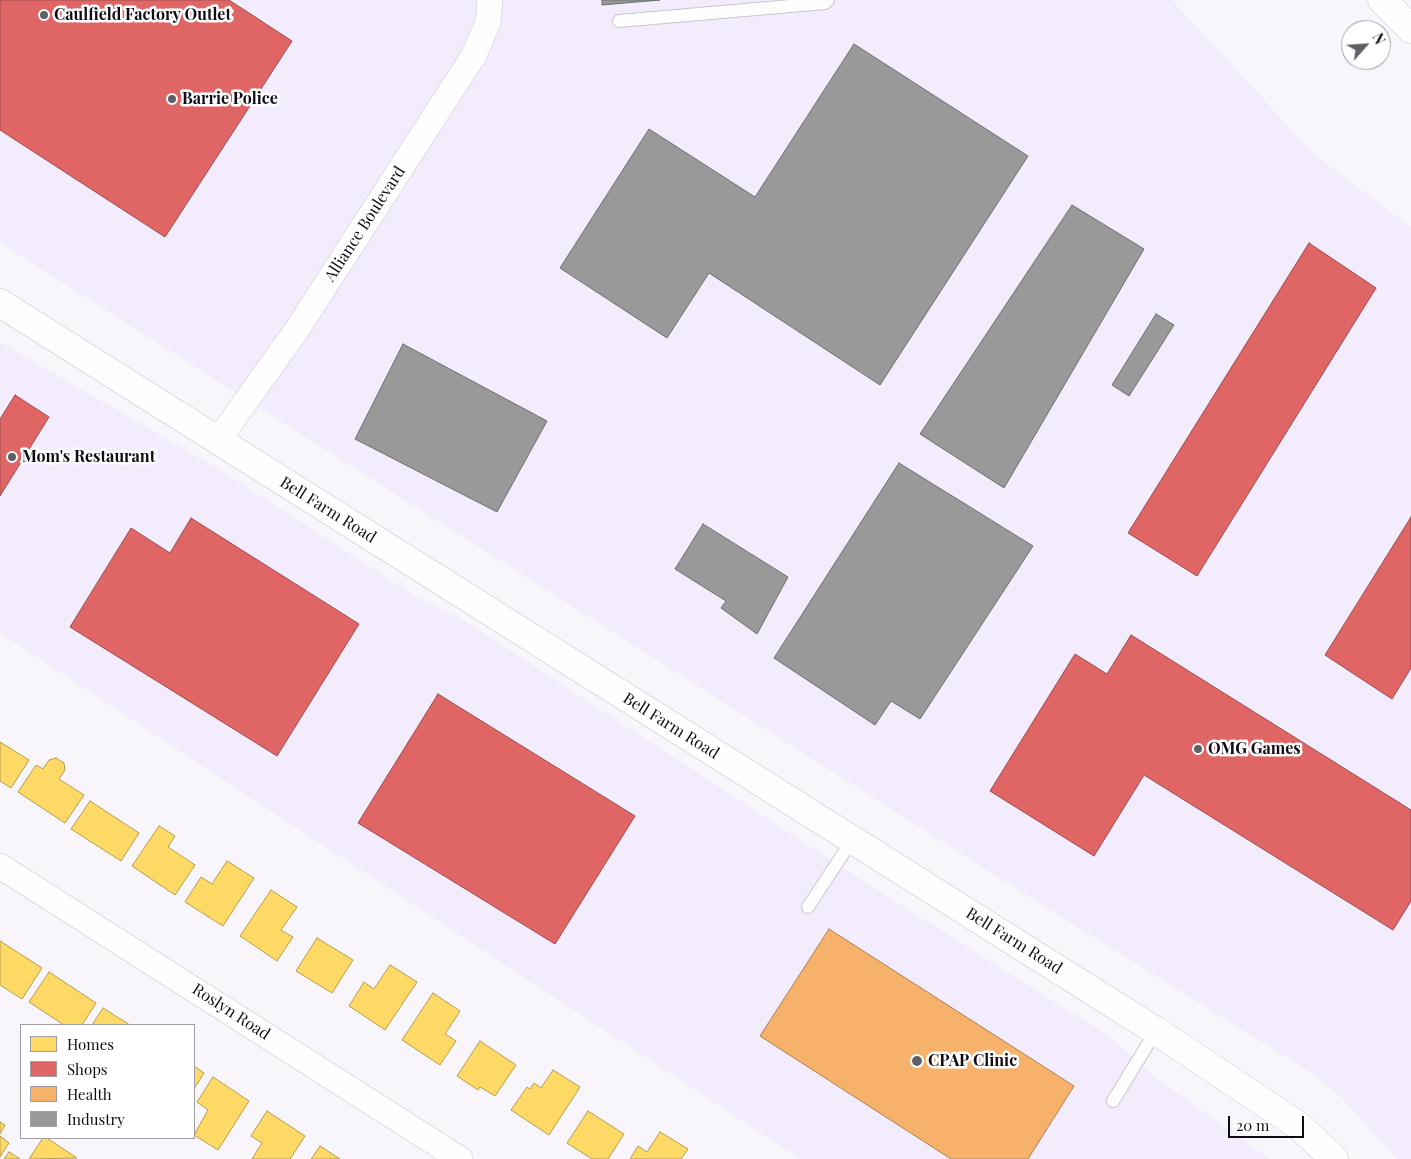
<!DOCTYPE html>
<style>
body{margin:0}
#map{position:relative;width:1411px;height:1159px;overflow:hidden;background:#f8f6fb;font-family:"Playfair Display",serif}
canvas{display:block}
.legend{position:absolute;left:20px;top:1024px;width:175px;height:115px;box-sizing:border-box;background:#fff;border:1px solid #9f9ea2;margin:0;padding:6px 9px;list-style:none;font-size:15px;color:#100c16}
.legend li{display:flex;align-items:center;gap:10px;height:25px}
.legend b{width:25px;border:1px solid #9f9ea2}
.north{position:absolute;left:1341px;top:20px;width:50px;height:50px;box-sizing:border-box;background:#fff;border:1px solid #9f9ea2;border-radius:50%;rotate:64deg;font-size:14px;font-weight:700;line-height:20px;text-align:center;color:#100c16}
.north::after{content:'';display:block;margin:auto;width:18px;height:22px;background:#615e66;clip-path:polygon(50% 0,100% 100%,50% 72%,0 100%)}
.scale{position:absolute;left:1228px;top:1116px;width:76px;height:22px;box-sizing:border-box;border:2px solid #100c16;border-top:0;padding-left:6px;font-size:15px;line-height:18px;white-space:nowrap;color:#100c16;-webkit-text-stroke:4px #fff;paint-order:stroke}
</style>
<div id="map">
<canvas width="1411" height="1159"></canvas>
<ul class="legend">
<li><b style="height:14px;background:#ffd966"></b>Homes</li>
<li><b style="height:14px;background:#e06666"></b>Shops</li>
<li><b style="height:14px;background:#f6b26b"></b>Health</li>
<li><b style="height:14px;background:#999"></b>Industry</li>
</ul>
<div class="north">N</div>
<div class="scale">20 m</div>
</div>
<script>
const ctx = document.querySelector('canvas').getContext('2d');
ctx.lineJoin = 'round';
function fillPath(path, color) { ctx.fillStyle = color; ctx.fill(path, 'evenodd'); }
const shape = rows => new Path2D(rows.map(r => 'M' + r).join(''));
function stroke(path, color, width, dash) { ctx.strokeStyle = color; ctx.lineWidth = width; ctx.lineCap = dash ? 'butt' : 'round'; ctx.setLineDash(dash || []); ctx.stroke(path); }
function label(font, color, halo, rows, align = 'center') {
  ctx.font = font + ' "Playfair Display",serif'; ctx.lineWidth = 5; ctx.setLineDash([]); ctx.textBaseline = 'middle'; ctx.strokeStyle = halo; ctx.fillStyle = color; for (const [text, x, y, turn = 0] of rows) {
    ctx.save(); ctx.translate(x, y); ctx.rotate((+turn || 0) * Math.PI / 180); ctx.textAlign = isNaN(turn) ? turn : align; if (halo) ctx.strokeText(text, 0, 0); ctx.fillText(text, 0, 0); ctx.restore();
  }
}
const built = shape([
 [0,0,1172,0,1314,154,1411,227,1411,1159,1397,1159,1342,1098,1310,1072,1061,917,0,243],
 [0,342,224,472,420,599,457,616,868,884,1112,1038,1153,1076,1270,1159,800,1159,0,633]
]);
const homes = shape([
 [0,742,29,760,11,788,0,781,0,742],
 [56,758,64,763,65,770,59,779,84,795,65,823,18,792,36,765,43,769,49,760,56,758],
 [90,801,139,833,121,861,71,829,90,801],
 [159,826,175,836,168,847,195,865,175,895,132,866,159,826],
 [227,861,254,878,223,926,185,902,201,877,212,884,227,861],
 [271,890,297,907,281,930,293,937,277,961,240,936,271,890],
 [317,938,353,960,332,993,296,971,317,938],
 [0,941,42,968,22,999,0,985,0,941],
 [390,965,417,982,385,1030,349,1006,364,982,374,989,390,965],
 [49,972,96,1003,82,1025,64,1025,29,1002,49,972],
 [433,993,460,1011,445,1034,456,1041,440,1065,402,1040,433,993],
 [103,1008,130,1025,92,1025,103,1008],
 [480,1041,516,1065,495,1096,480,1087,478,1090,457,1076,480,1041],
 [194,1066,204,1073,194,1089,194,1066],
 [553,1070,580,1087,549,1135,511,1110,527,1087,530,1089,534,1083,541,1088,553,1070],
 [213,1077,249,1101,218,1150,194,1135,208,1110,197,1102,213,1077],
 [267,1111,305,1136,290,1159,252,1159,262,1143,251,1136,267,1111],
 [588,1111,624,1134,608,1159,592,1159,567,1143,588,1111],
 [0,1122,5,1125,0,1134,0,1122],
 [660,1132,688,1149,681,1159,630,1159,638,1146,647,1152,660,1132],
 [0,1136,9,1143,0,1157,0,1136],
 [43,1138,47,1138,77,1158,29,1159,43,1138],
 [320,1146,340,1159,311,1159,320,1146],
 [9,1152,20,1159,4,1159,9,1152]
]);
const shops = shape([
 [0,0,229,0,292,41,165,237,0,130,0,0],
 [1309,243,1376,288,1197,576,1128,533,1309,243],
 [15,395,49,417,0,496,0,419,15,395],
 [1411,517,1411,668,1392,699,1325,655,1411,517],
 [191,518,359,624,277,756,70,627,131,528,170,553,191,518],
 [1131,635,1411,810,1411,901,1393,930,1144,775,1094,856,990,791,1075,654,1107,674,1131,635],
 [438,694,635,816,555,944,358,823,438,694]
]);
const health = shape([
 [829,929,1074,1086,1028,1159,951,1159,760,1036,829,929]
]);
const industry = shape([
 [602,0,660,0,602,5,602,0],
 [854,44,1028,156,880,385,709,273,667,338,560,268,649,129,755,197,854,44],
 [1072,205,1144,249,1004,488,920,434,1072,205],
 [1156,314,1174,325,1129,396,1112,385,1156,314],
 [403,344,547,421,497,512,355,439,403,344],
 [899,463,1033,546,920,719,891,701,875,725,774,658,899,463],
 [703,524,788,577,757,634,721,608,726,601,675,569,703,524]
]);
const service = shape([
 [619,21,825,3,828,0],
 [808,907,853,839],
 [1113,1101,1156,1031]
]);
const minor = shape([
 [219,439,296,331,474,55,488,22,490,0],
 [0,866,460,1159]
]);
const tertiary = shape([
 [0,303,1156,1031,1299,1126,1334,1159]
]);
const motorway = shape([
 [1382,0,1411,29]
]);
const markers = [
 [44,15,5,"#615e66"],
 [172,99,5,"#615e66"],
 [12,457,5,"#615e66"],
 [1198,749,5,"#615e66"],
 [917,1061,6,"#615e66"]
];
const poiNames = [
 ["Caulfield Factory Outlet",54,15],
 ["Barrie Police",182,99],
 ["Mom's Restaurant",22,457],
 ["OMG Games",1208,749],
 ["CPAP Clinic",928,1061]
];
const streetNames = [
 ["Alliance Boulevard",365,224,-57],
 ["Bell Farm Road",328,510,32],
 ["Bell Farm Road",671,726,32],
 ["Bell Farm Road",1014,941,32],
 ["Roslyn Road",231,1012,33]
];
fillPath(built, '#f2ecfc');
fillPath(homes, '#ffd966');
stroke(homes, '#b79c4e', 1);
fillPath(shops, '#e06666');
stroke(shops, '#a24b4e', 1);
fillPath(health, '#f6b26b');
stroke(health, '#b18052', 1);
fillPath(industry, '#999');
stroke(industry, '#706f72', 1);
stroke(service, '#c9c6ce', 14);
stroke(minor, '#c9c6ce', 26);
stroke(tertiary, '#c9c6ce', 29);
stroke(motorway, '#c9c6ce', 29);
stroke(service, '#fefefe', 12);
stroke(minor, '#fefefe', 25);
stroke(tertiary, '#fefefe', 28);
stroke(motorway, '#fefefe', 28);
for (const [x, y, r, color] of markers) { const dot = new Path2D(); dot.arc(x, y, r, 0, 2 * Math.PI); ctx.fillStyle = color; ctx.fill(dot); stroke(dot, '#fff', 2); }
label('bold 16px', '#100c16', '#fff', poiNames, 'left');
label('16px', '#100c16', '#fff', streetNames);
</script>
